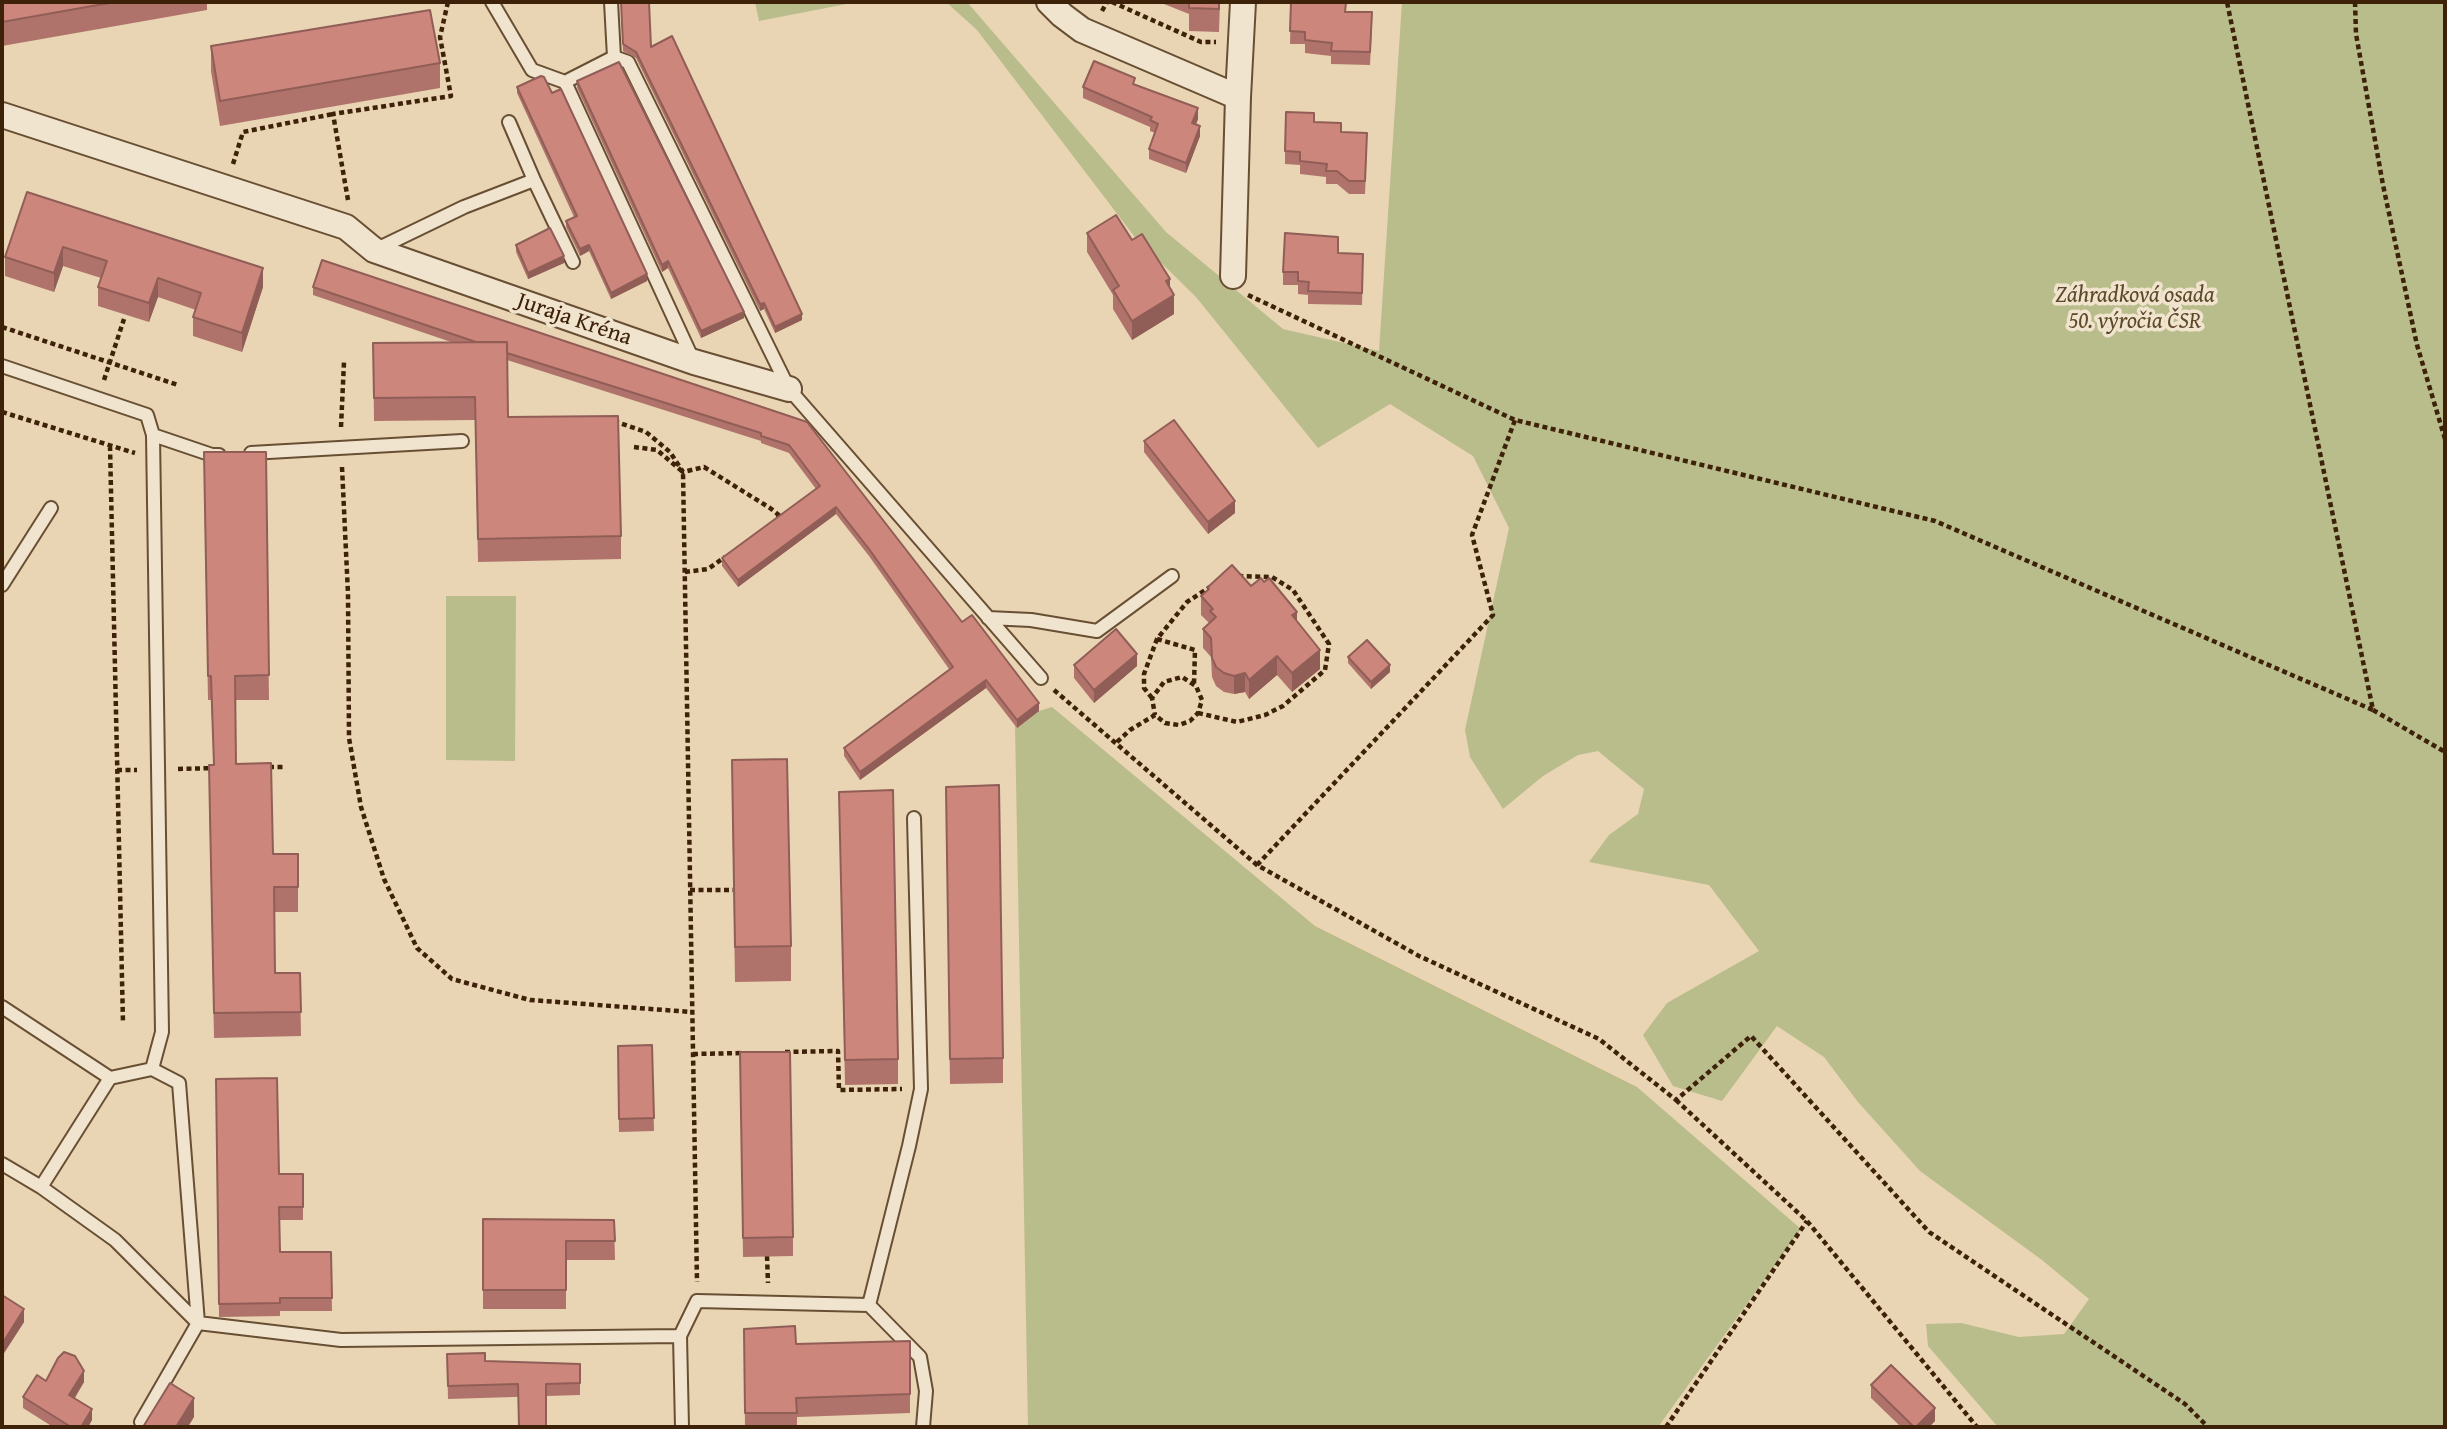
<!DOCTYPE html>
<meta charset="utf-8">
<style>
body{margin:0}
#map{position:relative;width:2447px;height:1429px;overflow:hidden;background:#e9d5b3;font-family:"Gentium Book Plus",serif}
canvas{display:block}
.frame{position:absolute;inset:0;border:4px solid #3d2209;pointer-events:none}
</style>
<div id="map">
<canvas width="2447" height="1429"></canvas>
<div class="frame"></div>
</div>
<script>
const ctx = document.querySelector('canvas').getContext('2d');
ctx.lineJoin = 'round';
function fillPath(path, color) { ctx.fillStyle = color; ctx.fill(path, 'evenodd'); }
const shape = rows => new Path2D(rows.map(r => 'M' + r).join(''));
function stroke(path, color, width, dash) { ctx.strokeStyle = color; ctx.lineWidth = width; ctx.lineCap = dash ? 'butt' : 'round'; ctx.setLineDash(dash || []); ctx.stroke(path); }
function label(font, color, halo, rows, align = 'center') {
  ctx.font = font + ' "Gentium Book Plus",serif'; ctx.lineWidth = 7; ctx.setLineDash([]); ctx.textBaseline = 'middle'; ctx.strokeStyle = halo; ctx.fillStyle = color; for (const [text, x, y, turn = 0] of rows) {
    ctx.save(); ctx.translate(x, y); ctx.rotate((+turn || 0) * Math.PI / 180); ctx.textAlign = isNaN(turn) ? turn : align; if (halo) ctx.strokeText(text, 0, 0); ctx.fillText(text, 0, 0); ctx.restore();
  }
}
const green = shape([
 [755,2,857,2,759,21],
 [946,2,967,2,1166,232,1283,329,1379,351,1402,2,2445,2,2445,1427,1998,1427,1928,1346,1926,1324,1961,1323,2019,1337,2064,1334,2089,1299,2042,1260,1920,1171,1858,1102,1824,1057,1777,1026,1722,1101,1673,1086,1643,1035,1667,1003,1759,951,1709,885,1589,862,1609,835,1638,814,1644,789,1598,751,1578,755,1543,776,1503,809,1470,757,1465,730,1509,528,1473,456,1390,404,1318,448,1196,297,1134,236,977,30],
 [446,596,516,596,515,761,446,760],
 [1052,707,1315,926,1637,1087,1801,1229,1658,1427,1028,1427,1015,725,1017,728,1039,711]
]);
const path = shape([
 [1112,2,1201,42,1216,42],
 [2355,2,2356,34,2383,185,2417,345,2445,439],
 [1102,11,1107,2],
 [233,164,243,132,333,114],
 [348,200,333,114,451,96,440,37,448,2],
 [1248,295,1515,420,1935,521,2373,710,2227,2],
 [2,327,178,385],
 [104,380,124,319],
 [2,412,135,453],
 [614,421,646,432,670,452,683,472,704,467,770,508,780,516,777,518],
 [341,427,344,362],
 [110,446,123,1023],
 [634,447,657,450,683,472,697,1282],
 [342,467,348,594,349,738,361,807,384,879,417,948,452,979,530,1000,692,1012],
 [685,572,708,569,725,557],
 [1157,639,1195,650,1194,684],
 [1054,690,1257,865,1419,956,1599,1039,1676,1100,1751,1036,1929,1232,2185,1404,2208,1427],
 [1152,698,1144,688,1144,674,1157,639,1187,602,1210,587],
 [2373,710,2445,752],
 [1198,713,1237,722,1265,715,1283,706,1325,670,1329,644,1293,590,1272,577,1237,576],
 [1117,742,1130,730,1155,715,1165,723,1179,725,1190,721,1198,713,1202,700,1196,686,1182,677,1164,682,1152,698,1155,715],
 [269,767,284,767],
 [178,769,214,768],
 [117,770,137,770],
 [1257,865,1493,615,1472,535,1515,420],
 [690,890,733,890],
 [785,1052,838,1051,839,1090,902,1089],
 [693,1054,744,1053],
 [1676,1100,1807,1221,1977,1427],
 [767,1256,768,1283],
 [1666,1427,1807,1221]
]);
const lane = shape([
 [492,2,532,70,565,82],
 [611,2,614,57,565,82,694,362],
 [614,57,628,62,789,389,1041,678],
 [509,122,534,180],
 [377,249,464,207,534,180,573,262],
 [2,366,147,415,153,435,162,1032,152,1069,110,1078,2,1007],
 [153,435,212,455,219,455],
 [251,453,462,441],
 [2,585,51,508],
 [988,618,1031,620,1097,631,1172,576],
 [152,1069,179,1083,198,1323,341,1340,680,1336,682,1427],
 [2,1164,41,1187,110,1078],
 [41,1187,115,1240,198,1323,141,1422],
 [869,1305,920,1357,926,1391,923,1427],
 [680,1336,697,1301,869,1305,909,1146,921,1089,914,818]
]);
const street = shape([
 [1049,2,1062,15,1082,30,1238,97,1233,276],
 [1238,97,1243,2],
 [2,115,346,227,374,250,694,362,789,389]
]);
const wall = shape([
 [2,2,207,2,207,10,2,46],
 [621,2,651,47,802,320,775,333,764,309,760,311,636,58,623,51],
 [1159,2,1220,2,1219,32,1189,31,1189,14],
 [1291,2,1346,12,1372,25,1370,65,1331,64,1331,56,1305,53,1305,44,1290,44],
 [211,46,440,63,440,88,220,126,211,71],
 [577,81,744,318,701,338,668,268,662,272,577,88],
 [1135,85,1198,119,1196,124,1200,136,1186,173,1149,159,1149,149,1155,133,1150,131,1150,127,1083,98,1083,87],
 [517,87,647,281,611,299,589,251,580,256,566,227,566,221,574,217,517,93],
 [1314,122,1341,132,1367,146,1365,194,1349,194,1337,184,1326,184,1326,177,1300,174,1300,165,1285,164,1285,151],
 [27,192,263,287,242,352,193,336,193,317,196,310,158,297,149,322,98,306,98,287,101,278,63,266,54,292,5,276,5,257],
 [1087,233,1132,240,1170,289,1174,314,1132,340,1113,309,1113,295,1087,252],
 [516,245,564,263,528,279,516,252],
 [1338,253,1363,267,1362,305,1308,304,1308,295,1298,294,1298,285,1283,285,1283,272],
 [313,287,807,422,962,622,1039,711,1017,728,986,688,860,780,844,756,844,748,949,669,869,556,836,514,738,587,722,566,722,558,816,489,789,453,761,443,761,441,507,360,508,417,621,536,621,559,478,562,475,420,374,421,373,343,454,343,313,295],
 [1144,441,1235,513,1208,534,1144,452],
 [266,452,269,700,235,700,236,764,273,854,298,854,298,912,274,912,275,973,300,973,301,1036,214,1038,209,790,209,765,214,765,211,700,208,700,204,477],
 [1251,586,1297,622,1320,669,1292,692,1277,675,1249,699,1245,692,1234,694,1224,692,1216,686,1212,677,1211,657,1203,648,1203,629,1209,623,1201,615,1201,596,1208,590,1208,587],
 [1348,657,1390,672,1371,689,1348,663],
 [1074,665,1137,666,1094,703,1074,678],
 [839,792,898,1059,898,1084,845,1085],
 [732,795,791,946,791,981,735,982],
 [946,811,1003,1058,1003,1083,950,1084],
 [652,1045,654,1131,619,1132,618,1046],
 [740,1052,793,1237,793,1256,743,1257],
 [216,1079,279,1174,303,1174,303,1220,279,1220,280,1252,331,1252,332,1311,280,1311,280,1316,219,1317],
 [483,1219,614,1220,615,1260,566,1260,566,1309,483,1309],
 [2,1295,24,1322,4,1353,2,1352],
 [744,1329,796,1344,910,1341,910,1413,797,1417,797,1427,745,1427],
 [447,1354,485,1361,580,1364,580,1395,448,1399],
 [46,1381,84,1382,75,1398,92,1420,88,1427,53,1427,23,1408,23,1397],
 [1871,1385,1935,1421,1929,1427,1901,1427,1871,1398]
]);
const shadedWall = shape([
 [1198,108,1198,119,1192,134,1192,123],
 [1200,126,1200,136,1186,173,1186,163],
 [589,245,589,251,580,256,580,249],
 [63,247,63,266,54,292,54,273],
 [564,256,564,263,528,279,528,273],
 [668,261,668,268,662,272,662,265],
 [263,268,263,287,242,352,242,333],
 [647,274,647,281,611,299,611,293],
 [158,278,158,297,149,322,149,303],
 [1170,279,1170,297,1174,295,1174,314,1132,340,1132,321,1166,281],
 [764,303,764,309,760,311,760,304],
 [744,312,744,318,701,338,701,331],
 [802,314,802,320,775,333,775,327],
 [1235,501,1235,513,1208,534,1208,522],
 [836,507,836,514,738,587,738,580],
 [1297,612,1297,630,1292,615],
 [1320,650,1320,669,1292,692,1292,673],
 [1137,654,1137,666,1094,703,1094,690],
 [1277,656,1277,675,1249,699,1249,680],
 [1390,665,1390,672,1371,689,1371,682],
 [1245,673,1245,692,1234,694,1234,676],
 [986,680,986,688,860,780,860,772],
 [1039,703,1039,711,1017,728,1017,720],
 [24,1309,24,1322,4,1353,4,1341],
 [84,1371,84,1382,69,1406,69,1395],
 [194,1398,194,1417,188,1427,176,1427],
 [1935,1408,1935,1421,1929,1427,1916,1427],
 [92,1409,92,1420,88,1427,81,1427]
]);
const building = shape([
 [2,2,115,2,2,22,2,2],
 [621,2,649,2,651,47,672,36,802,314,775,327,764,303,760,304,636,52,623,44,621,2],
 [1189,2,1219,2,1219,9,1189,8,1189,2],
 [1291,2,1346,3,1345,12,1372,12,1370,52,1331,51,1332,43,1305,40,1305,32,1290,31,1291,2],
 [430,10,440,63,220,101,211,46,430,10],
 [1094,61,1135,78,1133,84,1198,108,1192,123,1200,126,1186,163,1149,149,1158,124,1150,120,1152,117,1083,87,1094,61],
 [619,62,744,312,701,331,668,261,662,265,577,81,619,62],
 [541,76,544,77,552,93,561,89,647,274,611,293,589,245,580,249,566,221,577,216,517,87,541,76],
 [1286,112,1314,113,1314,122,1341,123,1341,132,1367,133,1365,181,1349,181,1337,171,1326,171,1327,164,1300,161,1300,152,1285,151,1286,112],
 [27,192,263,268,242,333,193,317,201,293,158,278,149,303,98,287,107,261,63,247,54,273,5,257,27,192],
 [1116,215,1132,240,1142,234,1170,279,1166,281,1174,295,1132,321,1113,290,1119,286,1087,233,1116,215],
 [550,228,564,256,528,273,516,245,550,228],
 [1285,233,1338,237,1338,253,1363,254,1362,293,1308,291,1309,282,1298,281,1298,272,1283,272,1285,233],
 [322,260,807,422,962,622,972,615,1039,703,1017,720,986,680,860,772,844,748,953,667,869,549,836,507,738,580,722,558,820,486,789,445,761,436,761,433,507,353,507,342,476,342,313,287,322,260],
 [507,342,508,417,618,416,621,536,478,539,475,397,374,398,373,343,507,342],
 [1174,420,1235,501,1208,522,1144,441,1174,420],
 [204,452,266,452,269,675,235,676,236,764,271,763,273,854,298,854,298,887,274,887,275,973,300,973,301,1012,214,1013,209,765,214,765,211,676,208,676,204,452],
 [1232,565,1251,586,1261,578,1264,582,1269,578,1297,612,1292,615,1320,650,1292,673,1277,656,1249,680,1245,673,1234,676,1224,673,1216,667,1212,658,1211,638,1203,629,1216,617,1210,611,1213,609,1201,596,1209,589,1208,587,1232,565],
 [1116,629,1137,654,1094,690,1074,665,1116,629],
 [1367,640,1390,665,1371,682,1348,657,1367,640],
 [787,759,791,946,735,947,732,760,787,759],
 [999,785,1003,1058,950,1059,946,787,999,785],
 [893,790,898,1059,845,1060,839,792,893,790],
 [652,1045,654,1118,619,1119,618,1046,652,1045],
 [740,1052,790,1052,793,1237,743,1238,740,1052],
 [277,1078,279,1174,303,1174,303,1207,279,1207,280,1252,331,1252,332,1298,280,1298,280,1303,219,1304,216,1079,277,1078],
 [483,1219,614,1220,615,1241,566,1241,566,1290,483,1290,483,1219],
 [2,1295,24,1309,4,1341,2,1339,2,1295],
 [795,1326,796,1344,910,1341,910,1394,796,1398,797,1413,745,1413,744,1329,795,1326],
 [64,1352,75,1356,84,1371,69,1395,92,1409,81,1427,71,1427,23,1397,37,1375,46,1381,58,1358,64,1352],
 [485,1353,485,1361,580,1364,580,1383,546,1384,546,1427,519,1427,518,1384,448,1386,447,1354,485,1353],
 [1891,1365,1935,1408,1916,1427,1914,1427,1871,1385,1891,1365],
 [170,1383,194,1398,176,1427,143,1427,170,1383]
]);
const parkNames = [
 ["Záhradková osada",2135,296],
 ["50. výročia ČSR",2135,322]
];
const streetNames = [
 ["Juraja Kréna",574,320,19]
];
fillPath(green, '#b9bc8b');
stroke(lane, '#684f34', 16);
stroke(street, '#684f34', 28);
stroke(path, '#3d2209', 4.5, [5, 3.5]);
stroke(lane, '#f1e4ce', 12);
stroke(street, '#f1e4ce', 24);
fillPath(wall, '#b0736b');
fillPath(shadedWall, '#905e57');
fillPath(building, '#cd867c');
stroke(building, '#905e57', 2);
label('italic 23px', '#5c482a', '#f1e4ce', parkNames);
label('23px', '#3d2209', '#f1e4ce', streetNames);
</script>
